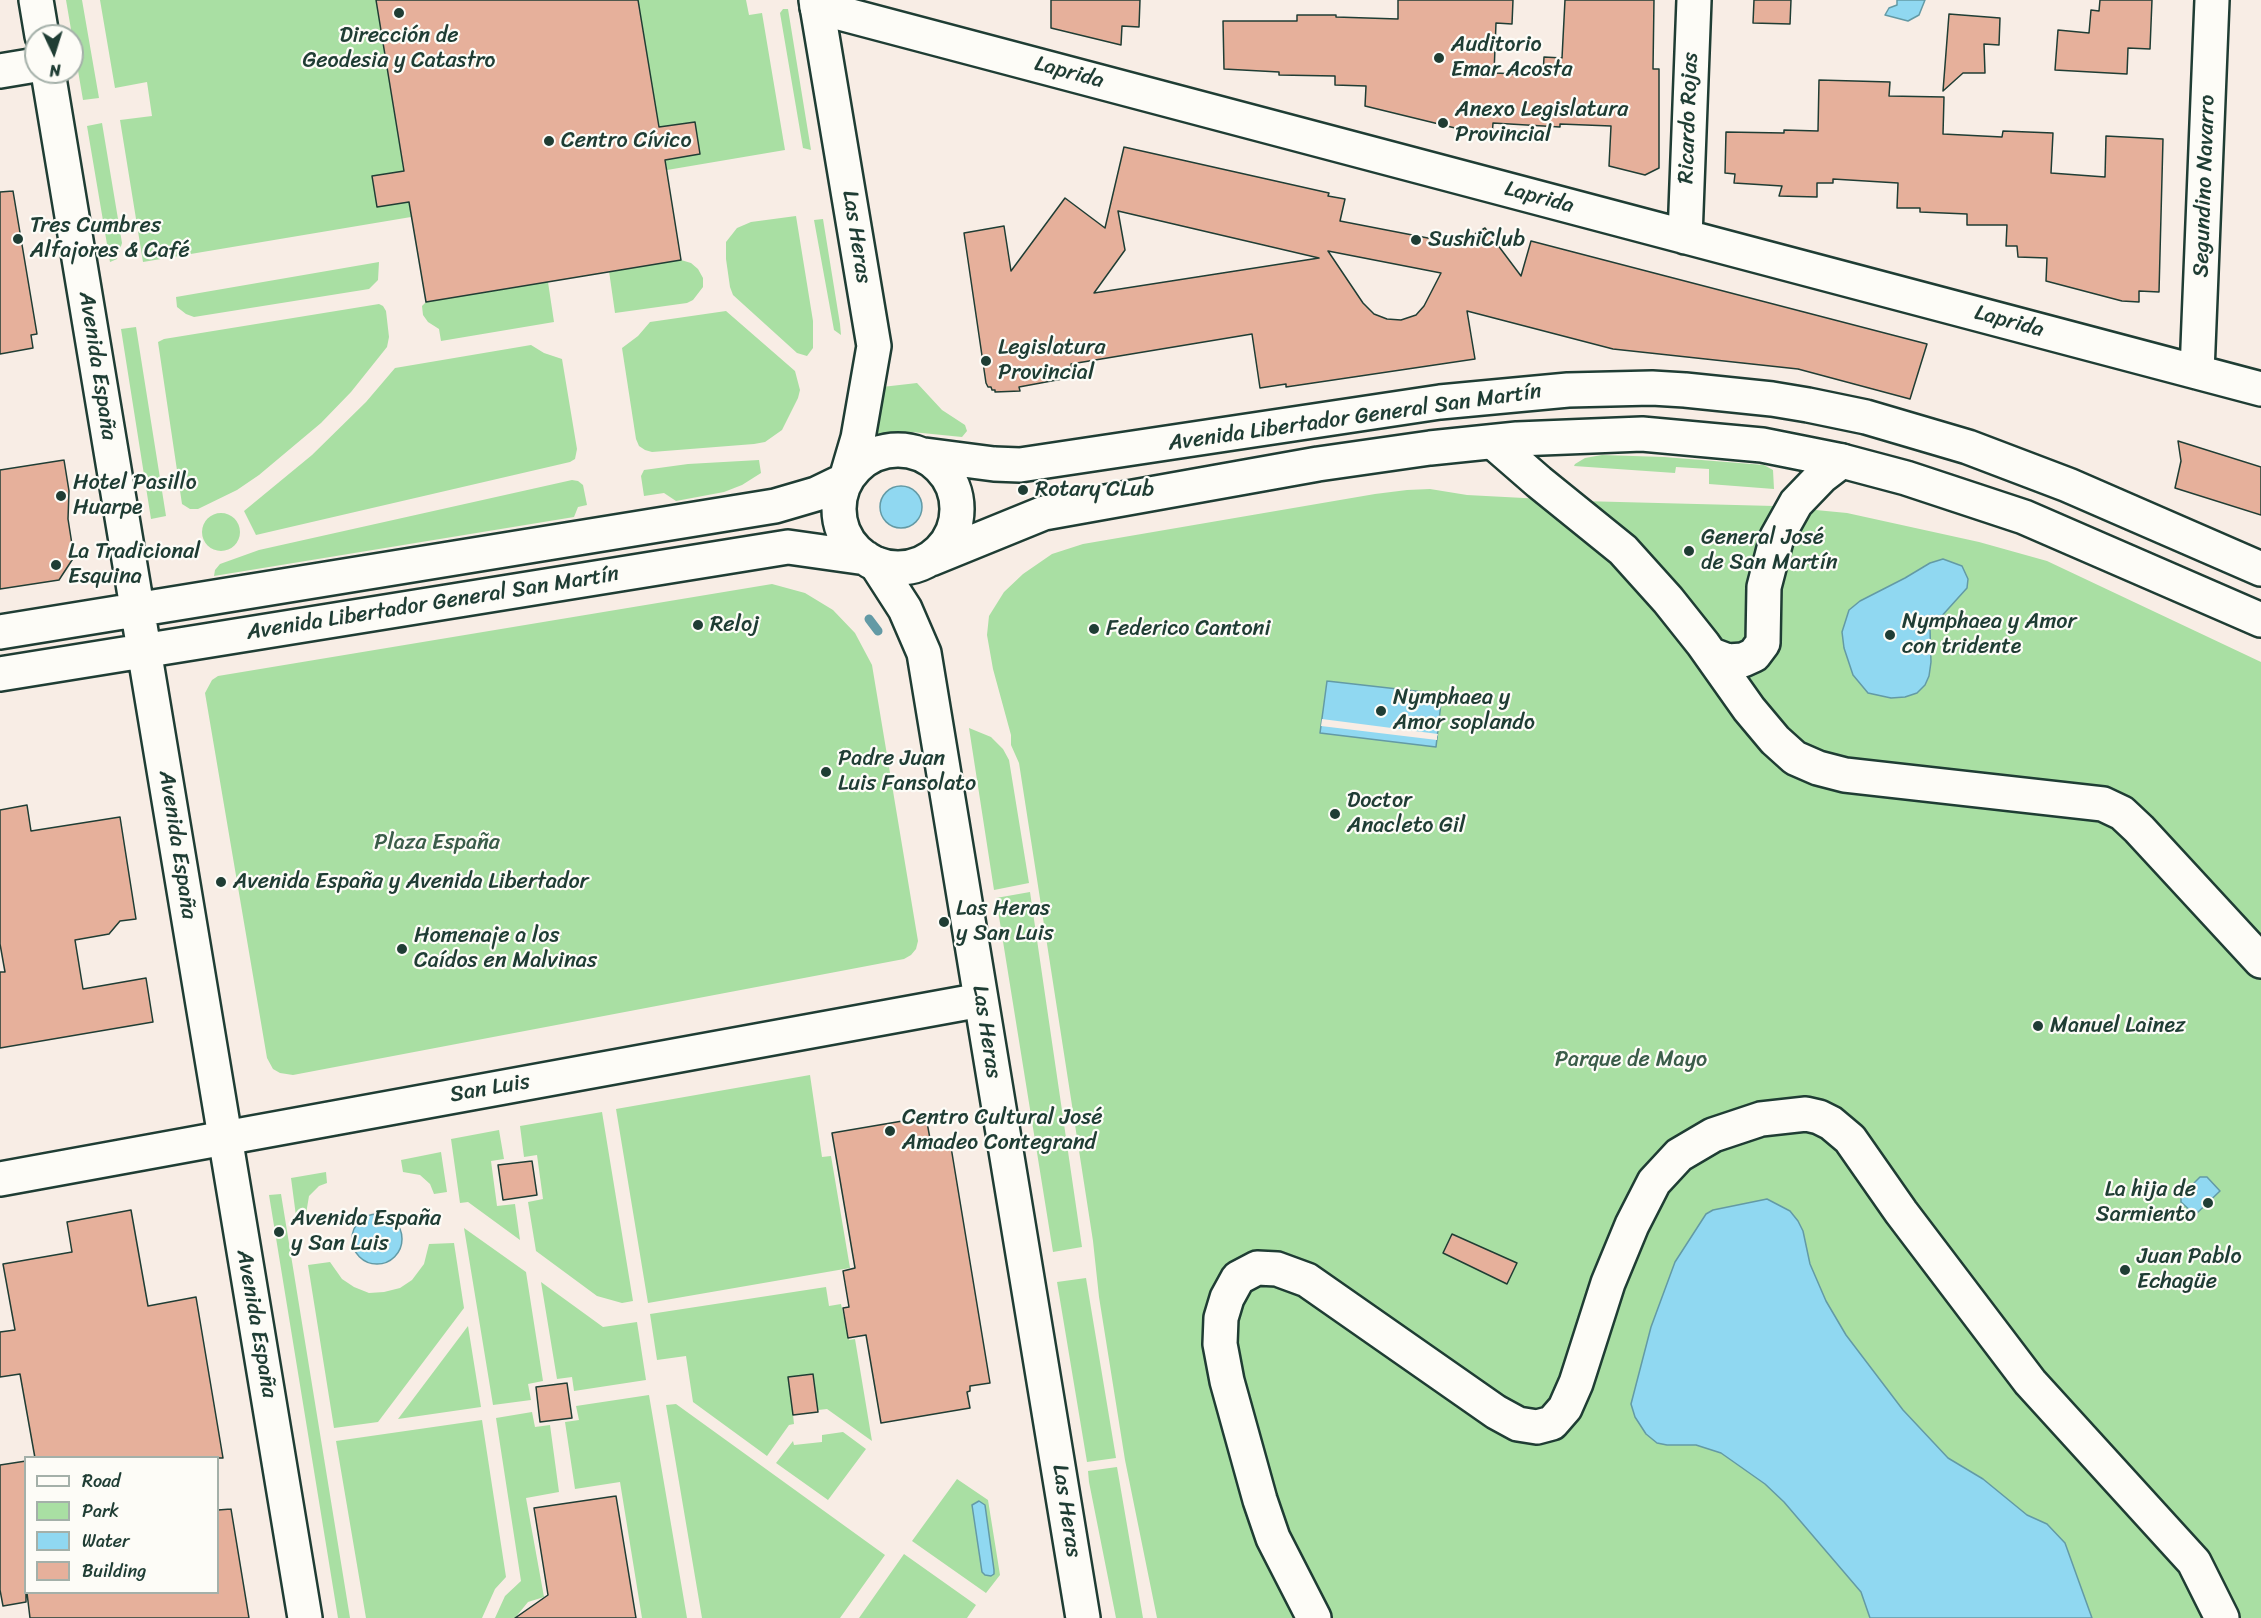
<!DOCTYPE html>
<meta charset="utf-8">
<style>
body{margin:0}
#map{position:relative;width:2261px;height:1618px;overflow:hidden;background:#f8ede5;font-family:Sriracha,sans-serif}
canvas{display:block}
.legend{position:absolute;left:24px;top:1456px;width:195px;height:138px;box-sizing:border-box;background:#fdfcf7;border:2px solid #a4b0a9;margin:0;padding:8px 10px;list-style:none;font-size:18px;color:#1f3d34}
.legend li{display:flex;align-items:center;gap:12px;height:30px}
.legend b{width:30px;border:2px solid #a4b0a9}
.north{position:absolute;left:24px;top:24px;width:60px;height:60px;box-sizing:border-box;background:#fdfcf7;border:2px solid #a4b0a9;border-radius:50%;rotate:176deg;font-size:16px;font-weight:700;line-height:24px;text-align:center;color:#1f3d34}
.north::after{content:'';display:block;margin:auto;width:21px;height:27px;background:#1f3d34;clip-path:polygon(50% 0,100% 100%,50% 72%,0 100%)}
</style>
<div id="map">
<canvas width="2261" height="1618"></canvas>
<ul class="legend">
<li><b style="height:8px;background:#fdfcf7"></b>Road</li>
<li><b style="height:16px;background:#a9dfa3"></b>Park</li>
<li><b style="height:16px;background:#90d8f1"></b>Water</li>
<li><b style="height:16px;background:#e6b09b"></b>Building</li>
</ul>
<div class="north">N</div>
</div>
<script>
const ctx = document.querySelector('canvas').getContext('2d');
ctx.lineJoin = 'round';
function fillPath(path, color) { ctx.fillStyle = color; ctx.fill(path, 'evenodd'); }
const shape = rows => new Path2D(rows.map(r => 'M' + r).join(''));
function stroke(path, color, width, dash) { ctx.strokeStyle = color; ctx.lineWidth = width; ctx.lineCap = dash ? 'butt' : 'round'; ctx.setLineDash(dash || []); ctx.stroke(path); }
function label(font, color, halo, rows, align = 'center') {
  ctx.font = font + ' Sriracha,sans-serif'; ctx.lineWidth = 4.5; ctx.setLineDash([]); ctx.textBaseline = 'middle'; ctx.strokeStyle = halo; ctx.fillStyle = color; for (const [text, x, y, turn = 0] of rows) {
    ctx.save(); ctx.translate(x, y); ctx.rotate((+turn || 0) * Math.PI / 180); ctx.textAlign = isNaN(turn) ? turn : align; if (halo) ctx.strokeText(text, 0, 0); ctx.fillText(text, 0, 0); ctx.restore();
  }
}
const green = shape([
 [66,0,82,0,99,98,83,100],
 [100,0,376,0,404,171,372,176,377,207,409,202,411,217,143,262,120,120,152,116,147,82,115,88],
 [638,0,746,0,749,15,762,13,785,150,667,170,665,160,700,154,695,122,659,127],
 [783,9,788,9,811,150,803,148,780,13],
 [102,123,122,243,117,259,110,262,87,126],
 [796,216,813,321,813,348,807,356,797,353,733,295,730,287,726,259,726,242,737,228,751,222],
 [823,219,840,324,841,335,834,330,814,220],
 [681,260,691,263,698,269,703,278,703,287,693,300,687,303,615,313,609,271],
 [379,262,378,280,369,289,194,317,186,314,177,307,176,297],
 [548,282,554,322,441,341,439,329,428,322,423,315,422,306,426,302],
 [379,304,383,306,386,311,389,337,387,347,351,392,321,423,259,475,237,490,198,509,190,509,182,504,158,342,164,339],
 [726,311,795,371,800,390,798,398,782,430,765,442,754,444,652,452,645,450,639,446,636,439,622,348,638,336,650,322],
 [136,327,166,516,151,519,121,329],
 [531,345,544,353,562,359,577,449,575,459,570,462,256,535,244,511,312,455,366,402,395,368],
 [917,383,942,410,965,425,967,431,962,437,912,432,882,439,874,437,882,387],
 [1602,455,1664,457,1764,465,1773,470,1774,489,1709,484,1709,469,1676,467,1675,473,1574,466,1575,464,1585,458],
 [759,460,761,473,742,485,724,492,676,501,664,493,644,496,641,476,644,470,688,464],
 [572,480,578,481,583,485,587,505,578,507,574,517,214,576,215,570,220,564,259,550],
 [1430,489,1467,495,1581,501,1774,506,1847,513,1979,542,2047,561,2261,662,2261,1618,1157,1618,1125,1460,1099,1297,1093,1241,1019,763,1011,745,1011,735,993,669,987,635,989,616,1004,592,1023,574,1052,554,1083,544,1375,494,1407,490],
 '202 532a19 19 0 1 1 38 0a19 19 0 1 1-38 0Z',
 [772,584,805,593,833,610,855,633,872,665,918,941,916,949,911,955,904,959,293,1075,280,1073,273,1069,267,1058,205,693,212,680,218,676],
 [969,728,991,737,1003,749,1009,760,1029,883,994,890],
 [1030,892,1082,1247,1053,1252,996,898],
 [810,1075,822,1157,831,1156,850,1268,648,1303,616,1109],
 [602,1112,633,1301,622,1303,597,1296,536,1251,528,1202,543,1199,537,1155,524,1157,520,1126],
 [499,1130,504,1159,491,1161,497,1206,515,1204,520,1240,468,1202,460,1203,451,1139],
 [441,1152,447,1192,434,1194,430,1184,420,1175,403,1172,401,1160],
 [326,1172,327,1183,319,1186,309,1196,306,1214,296,1216,291,1178],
 [281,1194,350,1618,338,1618,269,1195],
 [464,1228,526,1272,543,1381,528,1384,531,1400,493,1405],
 [454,1243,464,1308,378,1422,334,1428,308,1265,330,1262,342,1279,354,1287,369,1293,384,1292,400,1288,412,1280,424,1264,429,1244],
 [1086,1278,1116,1458,1087,1462,1057,1282],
 [541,1282,603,1327,637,1322,646,1380,574,1391,572,1377,557,1379],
 [826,1287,829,1306,841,1304,849,1340,855,1339,872,1441,827,1409,818,1410,813,1374,789,1377,794,1424,789,1425,767,1456,693,1402,686,1356,657,1360,650,1314],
 [468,1326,481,1407,398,1419],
 [649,1395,687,1618,642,1618,620,1482,575,1489,565,1422,579,1420,576,1406],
 [676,1404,885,1555,840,1618,702,1618,666,1405],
 [532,1412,535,1427,550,1425,559,1492,526,1498,544,1597,528,1602,515,1618,495,1618,505,1596,521,1581,496,1418],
 [482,1420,506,1577,495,1589,482,1618,366,1618,336,1441],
 [843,1432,866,1449,828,1500,776,1463,793,1441,794,1445,822,1442,822,1435],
 [1117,1467,1143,1618,1116,1618,1089,1482,1088,1471],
 [957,1479,988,1500,1000,1575,986,1593,912,1541],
 [904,1554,976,1605,967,1618,859,1618]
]);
const water = shape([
 [1897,0,1925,0,1919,15,1908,21,1885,15,1889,8,1897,5,1897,0],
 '880 507a21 21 0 1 1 42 0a21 21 0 1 1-42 0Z',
 [1943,559,1962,566,1968,579,1967,588,1930,629,1931,662,1929,676,1925,685,1917,693,1905,697,1891,698,1868,693,1853,675,1844,648,1842,632,1849,610,1860,601,1905,578,1930,563,1943,559],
 [1327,681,1442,694,1436,747,1320,733,1327,681],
 [2200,1177,2207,1177,2220,1191,2195,1215,2181,1202,2181,1196,2200,1177],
 [1767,1199,1790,1211,1798,1221,1803,1231,1810,1264,1826,1301,1846,1335,1903,1410,1948,1458,1983,1479,2027,1515,2047,1524,2065,1543,2092,1618,1870,1618,1861,1592,1784,1502,1765,1484,1721,1453,1696,1445,1667,1445,1657,1443,1646,1434,1635,1417,1631,1404,1651,1327,1675,1262,1706,1214,1713,1210,1767,1199],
 '352 1239a25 25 0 1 1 50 0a25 25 0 1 1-50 0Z',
 [979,1501,985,1505,994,1570,994,1574,991,1576,985,1575,982,1572,972,1505,979,1501]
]);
const pier = shape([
 [1322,719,1438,734,1437,737,1437,740,1321,726]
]);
const stream = shape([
 [869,619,878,631]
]);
const building = shape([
 [376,0,638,0,659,127,695,122,700,154,665,160,681,260,426,302,409,202,377,207,372,176,404,171,376,0],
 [1051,0,1140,0,1139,27,1122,26,1121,45,1051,28,1051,0],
 [1398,0,1513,0,1512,24,1496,23,1494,73,1543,75,1544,57,1562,58,1565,0,1654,0,1653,69,1659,69,1659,168,1645,175,1609,166,1611,126,1560,124,1560,127,1493,123,1492,137,1365,106,1366,86,1335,85,1335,76,1279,75,1279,72,1224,69,1223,21,1297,21,1297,15,1336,15,1336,17,1398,19,1398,0],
 [1754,0,1791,0,1790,24,1753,23,1754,0],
 [2100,0,2152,0,2150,49,2128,48,2127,74,2055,70,2058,30,2089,33,2091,10,2099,11,2100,0],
 [1949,14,2000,18,1999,45,1984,44,1985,73,1963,73,1943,91,1949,14],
 [1819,80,1890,82,1889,96,1944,97,1943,134,2002,137,2003,131,2053,133,2051,173,2105,177,2106,136,2163,139,2159,292,2139,291,2139,302,2122,301,2046,281,2047,258,2018,257,2017,246,2006,246,2007,225,1967,225,1967,214,1920,212,1920,208,1897,208,1898,183,1833,179,1833,183,1817,183,1817,197,1779,196,1782,186,1734,183,1735,174,1725,173,1726,132,1784,133,1784,130,1818,131,1819,80],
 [1124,147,1329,193,1328,196,1345,199,1340,221,1464,245,1475,234,1485,228,1521,276,1531,241,1927,344,1910,399,1798,369,1613,349,1467,311,1475,359,1286,387,1286,384,1260,388,1252,334,1071,364,1073,377,1019,387,1020,391,995,392,995,390,992,390,991,387,988,387,986,383,964,233,1004,226,1011,271,1065,198,1105,228,1124,147],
 [1118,211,1319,258,1094,293,1125,250,1118,211],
 [1328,251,1441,273,1424,306,1416,315,1401,320,1387,319,1374,314,1363,303,1328,251],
 [13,191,37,334,31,335,33,348,0,354,0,192,13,191],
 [2178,441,2261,467,2261,515,2175,488,2181,461,2178,441],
 [64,460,69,491,68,519,74,557,59,580,0,589,0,470,64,460],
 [27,805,31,831,120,817,136,919,120,921,109,934,75,940,83,989,146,978,153,1022,0,1048,0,972,5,972,0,944,0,810,27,805],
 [926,1117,931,1144,950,1141,990,1383,970,1386,970,1391,967,1392,970,1408,881,1423,866,1335,848,1338,843,1308,849,1307,843,1271,855,1268,832,1133,926,1117],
 [532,1161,537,1195,503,1200,498,1165,532,1161],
 [131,1210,148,1306,196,1297,223,1458,35,1458,20,1374,0,1377,0,1332,15,1330,3,1264,72,1252,67,1222,131,1210],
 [1452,1234,1517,1263,1507,1284,1443,1253,1452,1234],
 [813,1374,818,1412,793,1415,788,1377,813,1374],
 [567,1383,572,1418,540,1422,536,1387,567,1383],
 [26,1461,26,1602,3,1606,0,1590,0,1465,26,1461],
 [616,1496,636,1618,515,1618,548,1595,534,1508,616,1496],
 [231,1509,249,1618,30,1618,27,1593,218,1593,218,1510,231,1509]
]);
const minor = shape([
 [817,7,2261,389],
 [0,71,36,65],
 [1685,237,1694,0],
 [2197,372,2212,0],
 [1493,442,1539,482,1623,550,1668,600,1703,644,1749,709,1775,740,1795,758,1818,768,1845,775,2103,804,2122,813,2139,829,2261,961],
 [876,564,905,609,924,653,1083,1618],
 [1712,655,1728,661,1743,660,1754,655,1763,643,1764,587,1777,537,1796,503,1821,477,1842,461],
 [0,1179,981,1000],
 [1314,1618,1273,1538,1260,1500,1227,1381,1220,1344,1221,1318,1227,1298,1238,1278,1257,1268,1277,1269,1307,1280,1496,1412,1518,1424,1537,1427,1552,1423,1565,1408,1576,1383,1608,1283,1632,1225,1654,1182,1679,1155,1713,1135,1761,1119,1806,1114,1819,1117,1831,1123,1850,1139,1901,1212,2030,1382,2194,1562,2222,1618]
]);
const major = shape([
 [36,0,42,36],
 [816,0,874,346,858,438,848,472],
 [48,72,305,1618],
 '839 509a59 59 0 1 1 118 0a59 59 0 1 1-118 0Z',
 [925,455,994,464,1020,465,1440,402,1568,390,1652,388,1685,390,1772,399,1808,405,1866,417,1968,447,2068,485,2261,569],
 [931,559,1044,513,1318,464,1430,448,1517,439,1642,434,1762,445,1842,461,1906,478,2024,517,2261,620],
 [0,632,775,506,816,494,845,480],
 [0,674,788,547,866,558]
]);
const markers = [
 [399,13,6,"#1f3d34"],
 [1439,58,6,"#1f3d34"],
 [1443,123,6,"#1f3d34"],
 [549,141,6,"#1f3d34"],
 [18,239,6,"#1f3d34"],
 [1416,240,6,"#1f3d34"],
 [986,361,6,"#1f3d34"],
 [1023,490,6,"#1f3d34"],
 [61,496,6,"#1f3d34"],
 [1689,551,6,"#1f3d34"],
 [56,565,6,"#1f3d34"],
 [698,625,6,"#1f3d34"],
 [1094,629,6,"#1f3d34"],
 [1890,635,6,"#1f3d34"],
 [1381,711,6,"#1f3d34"],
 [826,772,6,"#1f3d34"],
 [1335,814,6,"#1f3d34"],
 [221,882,6,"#1f3d34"],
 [944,922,6,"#1f3d34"],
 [402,949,6,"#1f3d34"],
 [2038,1026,6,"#1f3d34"],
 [890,1131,6,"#1f3d34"],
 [2208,1203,6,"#1f3d34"],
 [279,1232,6,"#1f3d34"],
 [2125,1270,6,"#1f3d34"]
];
const poiNames = [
 ["Dirección de",399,36,"center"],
 ["Geodesia y Catastro",399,61,"center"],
 ["Auditorio",1451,45],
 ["Emar Acosta",1451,70],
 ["Anexo Legislatura",1455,110],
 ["Provincial",1455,135],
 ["Centro Cívico",561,141],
 ["Tres Cumbres",30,226],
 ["Alfajores & Café",30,251],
 ["SushiClub",1428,240],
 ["Legislatura",998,348],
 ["Provincial",998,373],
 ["Hotel Pasillo",73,483],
 ["Huarpe",73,508],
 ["Rotary CLub",1035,490],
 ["General José",1701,538],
 ["de San Martín",1701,563],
 ["La Tradicional",68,552],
 ["Esquina",68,577],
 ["Nymphaea y Amor",1902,622],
 ["con tridente",1902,647],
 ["Reloj",710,625],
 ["Federico Cantoni",1106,629],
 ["Nymphaea y",1393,698],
 ["Amor soplando",1393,723],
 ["Padre Juan",838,759],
 ["Luis Fansolato",838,784],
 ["Doctor",1347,801],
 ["Anacleto Gil",1347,826],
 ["Avenida España y Avenida Libertador",233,882],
 ["Las Heras",956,909],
 ["y San Luis",956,934],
 ["Homenaje a los",414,936],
 ["Caídos en Malvinas",414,961],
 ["Manuel Lainez",2050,1026],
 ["Centro Cultural José",902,1118],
 ["Amadeo Contegrand",902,1143],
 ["La hija de",2196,1190,"right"],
 ["Sarmiento",2196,1215,"right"],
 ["Avenida España",291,1219],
 ["y San Luis",291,1244],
 ["Juan Pablo",2137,1257],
 ["Echagüe",2137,1282]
];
const streetNames = [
 ["Laprida",1069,73,15],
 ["Ricardo Rojas",1689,118,-88],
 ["Segundino Navarro",2205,186,-88],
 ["Laprida",1539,198,15],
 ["Las Heras",856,237,81],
 ["Laprida",2009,322,15],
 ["Avenida España",97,366,81],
 ["Avenida Libertador General San Martín",1355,418,-8],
 ["Avenida Libertador General San Martín",433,604,-9],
 ["Avenida España",177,845,81],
 ["Las Heras",986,1032,81],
 ["San Luis",490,1089,-10],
 ["Avenida España",256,1324,80],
 ["Las Heras",1066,1511,81]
];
const parkNames = [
 ["Plaza España",437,843],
 ["Parque de Mayo",1631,1060]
];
fillPath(green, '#a9dfa3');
fillPath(water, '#90d8f1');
stroke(water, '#639aa5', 1.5);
fillPath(pier, '#f8ede5');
stroke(stream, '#639aa5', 9);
fillPath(building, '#e6b09b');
stroke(building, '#1f3d34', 1.5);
stroke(minor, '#1f3d34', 38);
stroke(major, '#1f3d34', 38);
stroke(minor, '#fdfcf7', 33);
stroke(major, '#fdfcf7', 33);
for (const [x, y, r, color] of markers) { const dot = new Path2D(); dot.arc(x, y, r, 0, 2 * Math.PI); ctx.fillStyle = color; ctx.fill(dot); stroke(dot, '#fdfcf7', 2); }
label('22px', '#1f3d34', '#fdfcf7', poiNames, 'left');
label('22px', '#1f3d34', '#fdfcf7', streetNames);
label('22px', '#3b5d4a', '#fdfcf7', parkNames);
</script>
